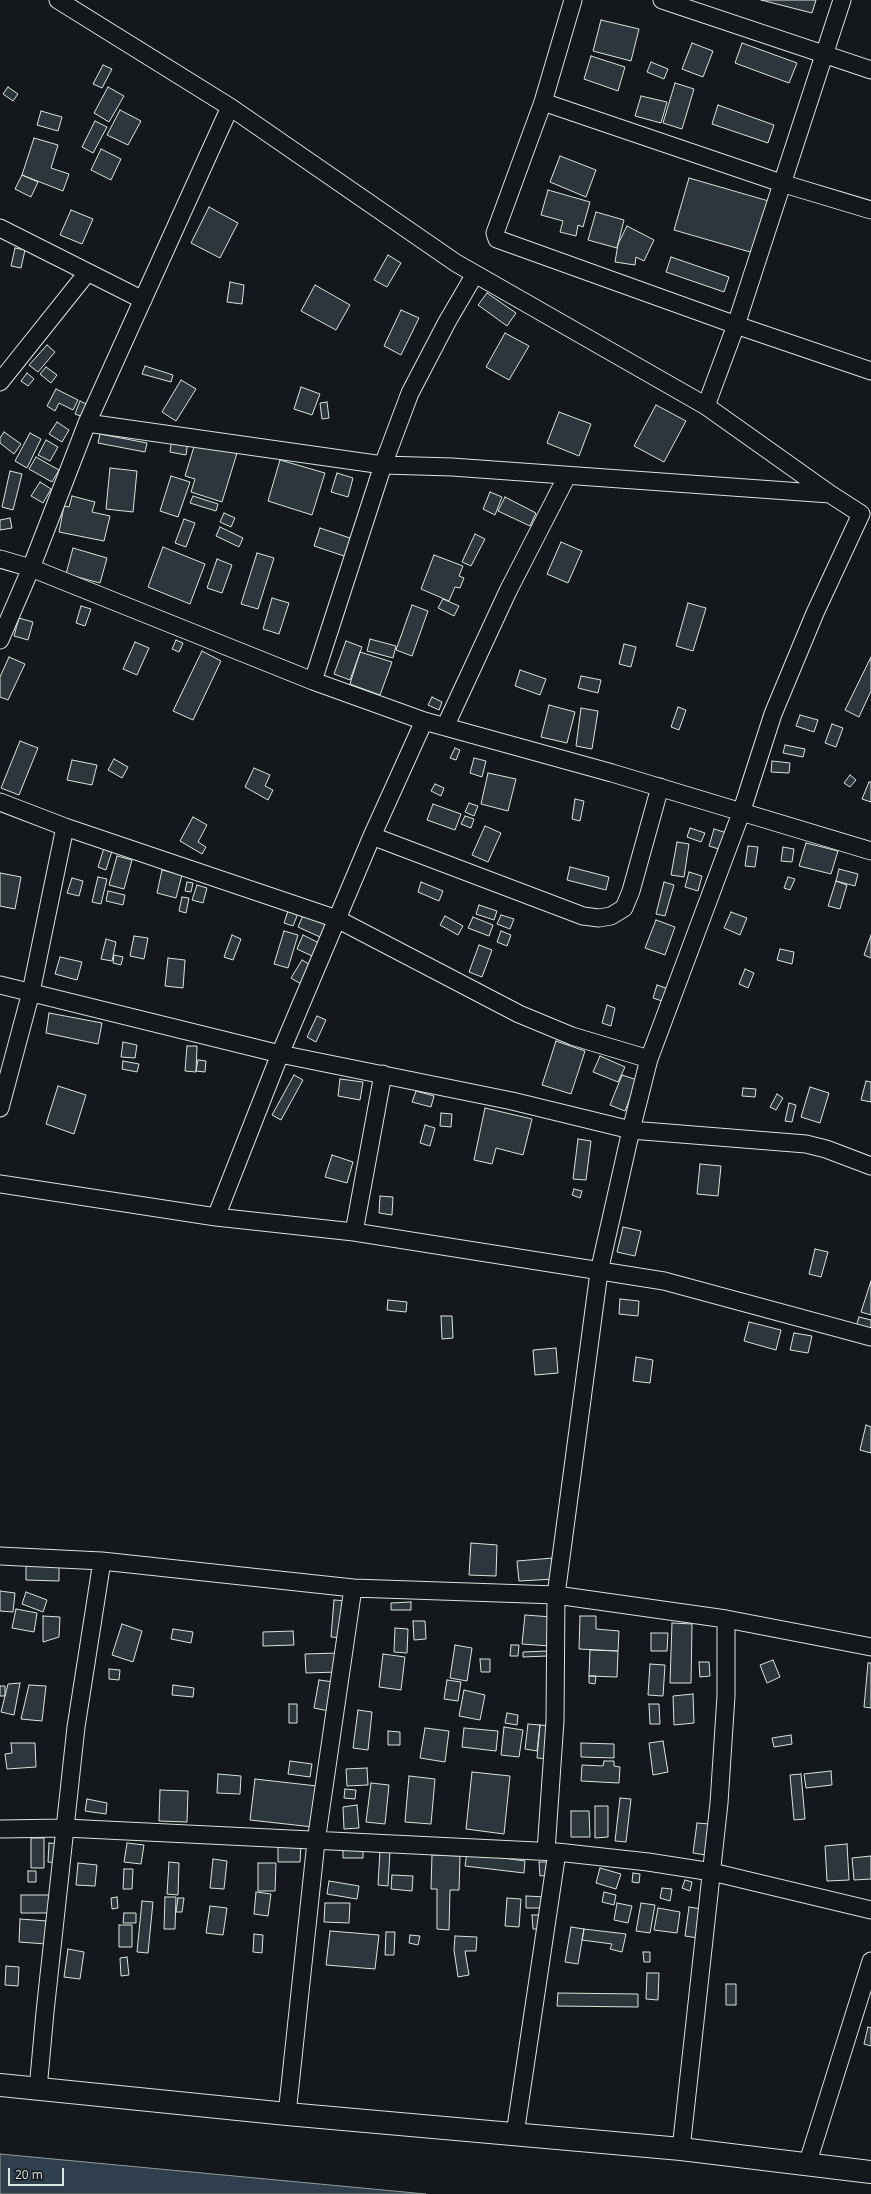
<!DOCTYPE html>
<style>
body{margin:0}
#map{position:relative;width:871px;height:2194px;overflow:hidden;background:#14181c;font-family:"Open Sans",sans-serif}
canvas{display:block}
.scale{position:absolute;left:8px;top:2168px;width:56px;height:18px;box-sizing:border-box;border:2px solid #d8e6dc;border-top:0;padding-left:5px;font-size:12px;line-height:14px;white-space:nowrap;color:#d8e6dc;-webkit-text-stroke:3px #14181c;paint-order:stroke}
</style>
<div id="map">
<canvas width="871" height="2194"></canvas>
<div class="scale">20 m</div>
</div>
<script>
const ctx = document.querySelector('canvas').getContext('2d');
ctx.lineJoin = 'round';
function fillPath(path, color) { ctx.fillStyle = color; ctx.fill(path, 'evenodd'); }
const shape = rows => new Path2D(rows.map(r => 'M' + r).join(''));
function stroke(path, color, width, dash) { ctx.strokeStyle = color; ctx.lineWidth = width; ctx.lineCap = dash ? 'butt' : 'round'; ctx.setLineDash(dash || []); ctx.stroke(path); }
const water = shape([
 [0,2154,426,2194,0,2194,0,2154]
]);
const building = shape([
 [761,0,816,0,812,13,761,0],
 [601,20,639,29,631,61,593,51,601,20],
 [692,43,713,51,703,77,682,69,692,43],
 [742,43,797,63,789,83,735,63,742,43],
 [591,56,625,67,618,91,584,79,591,56],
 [651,62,668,69,664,79,647,72,651,62],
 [103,65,112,69,102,88,93,84,103,65],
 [675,83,694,89,682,129,663,123,675,83],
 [8,87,18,94,13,101,3,94,8,87],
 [108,87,124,96,109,122,94,113,108,87],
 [641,96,667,102,661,123,635,116,641,96],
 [718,105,774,125,768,143,712,124,718,105],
 [120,110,141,121,128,145,107,135,120,110],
 [41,111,62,117,58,131,37,125,41,111],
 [95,121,107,127,93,153,82,147,95,121],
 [34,138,58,145,51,168,69,174,63,191,22,175,34,138],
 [101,149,121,159,111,180,91,170,101,149],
 [560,156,596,170,586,197,550,182,560,156],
 [22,175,38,182,31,197,15,189,22,175],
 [689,178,772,202,757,254,674,230,689,178],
 [548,190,590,202,583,227,578,225,576,236,560,232,563,221,541,215,548,190],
 [209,207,238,223,220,258,191,243,209,207],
 [71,210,93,219,82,244,60,235,71,210],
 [596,212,624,220,617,248,588,240,596,212],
 [627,226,654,240,644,261,636,257,635,265,615,262,618,244,627,226],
 [15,248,25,250,21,268,11,266,15,248],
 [388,255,401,263,387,287,374,280,388,255],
 [671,257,729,277,724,292,666,272,671,257],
 [230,282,244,285,242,304,227,302,230,282],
 [315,285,350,305,336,330,301,311,315,285],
 [487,293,516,313,507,326,478,305,487,293],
 [401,310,419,318,401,355,384,346,401,310],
 [505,333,529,346,509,380,486,367,505,333],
 [47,345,55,352,38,372,29,365,47,345],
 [145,366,173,375,171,382,142,374,145,366],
 [46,367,57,375,51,383,40,374,46,367],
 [27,373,34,379,28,386,21,381,27,373],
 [181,380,196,389,176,421,162,412,181,380],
 [301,387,320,394,312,415,294,409,301,387],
 [56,389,78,400,73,410,59,403,55,411,47,406,56,389],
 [80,401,88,405,83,417,75,414,80,401],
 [327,402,329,418,322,419,320,403,327,402],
 [656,405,686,421,664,462,634,446,656,405],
 [559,412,591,424,579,456,547,443,559,412],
 [57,422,69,430,62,442,49,434,57,422],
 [4,432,21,444,14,454,0,443,0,438,4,432],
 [30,433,41,439,27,468,15,461,30,433],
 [100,434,147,443,145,452,98,443,100,434],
 [172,438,188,441,186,455,170,452,172,438],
 [46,440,58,447,50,461,38,455,46,440],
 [196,440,237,453,222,502,191,492,195,479,185,476,196,440],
 [36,457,59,470,52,482,29,469,36,457],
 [280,460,325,473,312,515,268,501,280,460],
 [110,468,137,471,133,512,106,509,110,468],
 [10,471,22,474,13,510,2,507,10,471],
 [337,473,353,478,348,497,331,492,337,473],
 [171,476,190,482,178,517,160,511,171,476],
 [40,482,51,489,43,503,31,496,40,482],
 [490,492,502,497,495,515,483,509,490,492],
 [72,496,95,502,92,512,110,516,104,541,59,532,64,506,69,507,72,496],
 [193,496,218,504,216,511,190,503,193,496],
 [505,497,536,513,530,526,498,511,505,497],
 [224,513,235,518,231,527,220,522,224,513],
 [10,518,12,528,0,530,0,520,10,518],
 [184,519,195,523,186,547,175,543,184,519],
 [220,527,243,538,239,547,216,536,220,527],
 [320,528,359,541,353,559,314,546,320,528],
 [475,534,485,539,471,566,462,562,475,534],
 [561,542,582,551,568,583,547,574,561,542],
 [163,547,205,564,190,604,148,587,163,547],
 [73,548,107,558,100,583,66,574,73,548],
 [257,553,274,558,258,609,241,604,257,553],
 [434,555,463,566,459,576,464,578,460,588,455,587,449,601,421,589,434,555],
 [217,559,232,565,222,593,207,588,217,559],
 [272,598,289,603,279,634,263,629,272,598],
 [443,599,459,606,454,616,438,608,443,599],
 [688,603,706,608,693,651,676,646,688,603],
 [412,605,428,611,412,656,396,650,412,605],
 [81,606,91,609,85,626,76,623,81,606],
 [19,618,33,622,28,640,14,636,19,618],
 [370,639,396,646,393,658,367,651,370,639],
 [176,640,183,643,179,652,172,649,176,640],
 [346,641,362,647,350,680,334,674,346,641],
 [135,642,149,648,137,675,123,669,135,642],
 [624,644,636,647,631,667,619,664,624,644],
 [202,651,221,661,193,720,173,711,202,651],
 [360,652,392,662,380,695,350,684,360,652],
 [9,657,25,664,8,700,0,697,0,677,9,657],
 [871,657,871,691,859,717,845,710,871,657],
 [520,670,546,679,540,695,515,686,520,670],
 [581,676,601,680,598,693,578,688,581,676],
 [432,697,442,702,439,710,428,705,432,697],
 [549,705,575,712,567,743,541,737,549,705],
 [678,707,686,710,679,730,671,727,678,707],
 [581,708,598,711,592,749,576,746,581,708],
 [800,715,818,720,814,732,796,726,800,715],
 [832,724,843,728,836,747,825,743,832,724],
 [20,741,38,748,19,795,1,788,20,741],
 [785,745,805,749,803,757,783,753,785,745],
 [455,748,460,750,456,760,450,758,455,748],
 [474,758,486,761,482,777,470,773,474,758],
 [114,759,128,767,122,778,108,770,114,759],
 [72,760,97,765,92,785,67,780,72,760],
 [772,761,790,763,789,773,771,772,772,761],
 [254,768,270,775,265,786,273,790,268,800,245,787,254,768],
 [488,773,516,779,508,811,481,804,488,773],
 [850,775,856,780,850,787,844,783,850,775],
 [869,782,871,782,871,802,862,799,869,782],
 [435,784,444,788,441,796,431,791,435,784],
 [575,799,584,801,580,821,572,819,575,799],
 [469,803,478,806,474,816,465,812,469,803],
 [433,804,461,814,455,830,427,820,433,804],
 [465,816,474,819,471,828,461,824,465,816],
 [193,817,207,825,198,842,206,847,202,854,180,841,193,817],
 [485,826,501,833,488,862,472,855,485,826],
 [690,828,705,833,701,842,687,837,690,828],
 [714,829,727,833,722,850,709,846,714,829],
 [677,842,689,844,684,877,671,875,677,842],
 [806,843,838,851,831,874,799,866,806,843],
 [748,846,758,847,755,867,745,866,748,846],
 [783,847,794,849,792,862,781,861,783,847],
 [104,848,112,851,106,870,98,867,104,848],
 [117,856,132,860,124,889,109,885,117,856],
 [570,867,609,877,606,890,567,880,570,867],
 [839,869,858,874,855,886,836,881,839,869],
 [162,870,182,875,176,898,157,893,162,870],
 [689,872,702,876,698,891,685,887,689,872],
 [0,873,21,877,15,909,0,906,0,873],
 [98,877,107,879,101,904,92,902,98,877],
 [788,877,795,879,790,890,784,888,788,877],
 [72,878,83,881,79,896,67,893,72,878],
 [836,881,847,885,840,909,828,906,836,881],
 [187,882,193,883,191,892,185,891,187,882],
 [421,882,443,891,439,901,418,892,421,882],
 [664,882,674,885,665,916,656,914,664,882],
 [197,885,207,888,203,903,192,900,197,885],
 [108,891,125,895,123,905,106,901,108,891],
 [182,897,189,898,186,913,179,911,182,897],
 [479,905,497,911,494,920,476,914,479,905],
 [289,908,299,911,293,926,284,923,289,908],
 [305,911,327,922,320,937,298,927,305,911],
 [731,912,747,918,740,935,724,928,731,912],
 [501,915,514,919,510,929,497,924,501,915],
 [445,916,463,926,458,935,440,925,445,916],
 [473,917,493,925,489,936,468,928,473,917],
 [656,920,675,927,665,955,645,948,656,920],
 [284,931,298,935,288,968,274,964,284,931],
 [501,931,511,935,507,946,497,942,501,931],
 [232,935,241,939,233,960,224,957,232,935],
 [303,935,319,943,312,956,297,949,303,935],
 [871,935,871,958,864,955,871,935],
 [134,936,148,938,144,959,130,956,134,936],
 [106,939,116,942,112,961,101,959,106,939],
 [479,945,492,950,482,977,469,972,479,945],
 [780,949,794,952,792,964,777,960,780,949],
 [114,955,123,957,121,965,113,963,114,955],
 [60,957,82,962,77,980,55,974,60,957],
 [168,958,185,960,183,988,165,986,168,958],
 [302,960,312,966,301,984,291,978,302,960],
 [745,969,754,973,748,988,739,984,745,969],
 [657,985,669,989,665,1002,653,998,657,985],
 [607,1005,615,1008,611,1026,602,1023,607,1005],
 [49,1013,102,1023,98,1044,46,1033,49,1013],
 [317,1016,326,1020,316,1042,307,1037,317,1016],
 [556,1041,585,1051,571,1094,542,1085,556,1041],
 [123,1042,137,1045,135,1058,121,1057,123,1042],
 [187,1046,197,1046,196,1072,185,1071,187,1046],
 [600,1056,625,1067,618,1082,593,1072,600,1056],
 [198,1060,206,1061,205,1072,196,1071,198,1060],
 [123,1061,139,1064,137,1072,122,1069,123,1061],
 [294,1075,303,1080,281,1120,272,1115,294,1075],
 [622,1075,637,1080,625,1111,610,1105,622,1075],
 [340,1079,363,1082,360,1100,338,1096,340,1079],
 [866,1081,871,1082,871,1102,861,1100,866,1081],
 [58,1086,86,1095,74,1134,46,1124,58,1086],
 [810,1087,829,1093,820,1123,801,1117,810,1087],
 [743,1088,756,1089,755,1097,742,1096,743,1088],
 [416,1091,434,1096,431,1107,412,1102,416,1091],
 [777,1094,783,1098,776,1110,770,1107,777,1094],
 [789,1103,796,1105,792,1122,785,1121,789,1103],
 [485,1108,532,1119,523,1155,496,1148,492,1164,474,1160,485,1108],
 [441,1113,452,1114,451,1127,440,1126,441,1113],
 [425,1125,435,1128,430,1146,420,1143,425,1125],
 [578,1139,591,1141,586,1180,573,1179,578,1139],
 [332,1155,353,1162,347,1183,325,1177,332,1155],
 [700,1164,721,1166,718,1196,697,1194,700,1164],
 [574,1189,582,1191,580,1198,572,1195,574,1189],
 [380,1196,393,1197,392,1215,379,1213,380,1196],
 [623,1227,641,1231,635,1256,617,1252,623,1227],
 [815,1249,828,1252,821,1277,809,1274,815,1249],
 [871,1281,871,1315,861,1312,871,1281],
 [620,1299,639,1301,638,1316,619,1314,620,1299],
 [388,1300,407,1302,406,1312,387,1310,388,1300],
 [441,1316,452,1316,453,1338,442,1339,441,1316],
 [859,1317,871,1320,871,1331,856,1327,859,1317],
 [749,1322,781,1330,776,1350,744,1341,749,1322],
 [794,1333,812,1336,808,1353,790,1350,794,1333],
 [556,1348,558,1373,535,1375,533,1350,556,1348],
 [636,1357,653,1360,650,1383,633,1381,636,1357],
 [866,1425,871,1427,871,1453,860,1450,866,1425],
 [471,1543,497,1545,496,1576,469,1575,471,1543],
 [553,1558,555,1579,519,1581,517,1561,553,1558],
 [26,1564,59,1565,59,1581,26,1580,26,1564],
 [0,1591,15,1593,13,1612,0,1611,0,1591],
 [26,1592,47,1600,43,1612,22,1604,26,1592],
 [334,1600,347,1601,344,1638,331,1637,334,1600],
 [411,1602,411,1610,391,1610,391,1603,411,1602],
 [16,1609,37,1613,34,1632,12,1628,16,1609],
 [525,1615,552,1617,550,1646,522,1644,525,1615],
 [43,1616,60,1617,59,1637,43,1642,43,1616],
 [580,1616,596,1616,596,1629,619,1631,618,1651,579,1649,580,1616],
 [413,1621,425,1621,426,1639,414,1640,413,1621],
 [672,1623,692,1624,691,1683,670,1683,672,1623],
 [122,1624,142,1631,133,1662,112,1655,122,1624],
 [395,1628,408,1629,407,1653,394,1652,395,1628],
 [173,1629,193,1632,191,1643,171,1639,173,1629],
 [293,1631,294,1645,263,1646,263,1632,293,1631],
 [651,1633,668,1633,667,1651,651,1651,651,1633],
 [455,1645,472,1648,467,1681,450,1678,455,1645],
 [511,1645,519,1645,518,1656,510,1656,511,1645],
 [590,1650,618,1651,617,1677,589,1676,590,1650],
 [547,1651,547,1656,523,1657,523,1652,547,1651],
 [338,1653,338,1672,306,1673,305,1654,338,1653],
 [383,1654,405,1657,401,1690,379,1687,383,1654],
 [480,1659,490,1659,490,1672,481,1672,480,1659],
 [773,1660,780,1677,767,1683,760,1665,773,1660],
 [699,1662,709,1662,710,1676,700,1677,699,1662],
 [868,1663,871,1663,871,1708,864,1707,868,1663],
 [650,1664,665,1665,663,1696,648,1695,650,1664],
 [109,1669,120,1670,119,1680,109,1679,109,1669],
 [589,1676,596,1676,595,1684,589,1683,589,1676],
 [319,1680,334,1682,329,1711,314,1708,319,1680],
 [447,1680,461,1682,458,1701,444,1699,447,1680],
 [20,1683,14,1715,1,1712,8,1684,20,1683],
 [29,1685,46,1686,42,1721,21,1719,29,1685],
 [173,1685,194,1688,193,1697,172,1695,173,1685],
 [0,1686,5,1686,5,1696,0,1696,0,1686],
 [464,1690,485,1695,480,1720,459,1716,464,1690],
 [693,1694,694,1723,674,1725,673,1696,693,1694],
 [289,1704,297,1704,297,1723,289,1723,289,1704],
 [649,1704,659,1704,660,1724,650,1724,649,1704],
 [358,1710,372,1712,368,1750,353,1748,358,1710],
 [507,1713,518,1715,517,1725,505,1723,507,1713],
 [528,1724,540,1725,537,1751,525,1749,528,1724],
 [540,1725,553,1726,551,1759,537,1758,540,1725],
 [504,1727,523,1730,519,1757,501,1755,504,1727],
 [425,1728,449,1731,445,1762,420,1758,425,1728],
 [464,1728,498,1731,496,1751,462,1747,464,1728],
 [388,1731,400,1732,400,1745,388,1745,388,1731],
 [791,1735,792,1744,774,1747,772,1738,791,1735],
 [663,1741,668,1772,653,1775,649,1743,663,1741],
 [11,1743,35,1743,36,1767,7,1769,5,1754,12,1753,11,1743],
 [581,1743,614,1744,614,1758,581,1757,581,1743],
 [290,1761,312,1764,310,1777,288,1774,290,1761],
 [604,1761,614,1761,614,1766,620,1767,619,1783,581,1781,582,1765,603,1766,604,1761],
 [367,1768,368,1785,347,1786,346,1769,367,1768],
 [831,1771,832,1785,806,1788,804,1774,831,1771],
 [472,1772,510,1776,504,1834,466,1829,472,1772],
 [218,1774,241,1776,240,1794,217,1793,218,1774],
 [801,1774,805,1819,794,1820,790,1775,801,1774],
 [409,1776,435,1779,431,1824,405,1822,409,1776],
 [255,1779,317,1786,313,1827,250,1820,255,1779],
 [371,1783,389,1785,385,1824,366,1822,371,1783],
 [345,1789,356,1790,355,1799,344,1798,345,1789],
 [160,1790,188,1791,187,1822,159,1821,160,1790],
 [620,1798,631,1799,626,1842,615,1841,620,1798],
 [87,1799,107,1803,106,1814,85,1811,87,1799],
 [357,1805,359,1828,344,1829,343,1807,357,1805],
 [595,1806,608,1806,608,1837,595,1838,595,1806],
 [571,1811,589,1811,590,1837,571,1837,571,1811],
 [697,1823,710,1824,706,1855,693,1853,697,1823],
 [31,1838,44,1838,44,1868,31,1868,31,1838],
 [49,1843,61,1844,59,1863,48,1862,49,1843],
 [127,1843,144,1845,141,1864,124,1862,127,1843],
 [278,1844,301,1844,300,1862,278,1862,278,1844],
 [847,1844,849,1880,827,1881,825,1846,847,1844],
 [343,1847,363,1847,363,1858,343,1858,343,1847],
 [380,1851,390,1851,388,1886,378,1885,380,1851],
 [467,1853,525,1861,524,1873,465,1866,467,1853],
 [432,1855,460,1856,459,1890,450,1890,449,1930,437,1929,437,1889,431,1889,432,1855],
 [871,1856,871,1879,854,1880,852,1858,871,1856],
 [213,1859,227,1861,224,1889,210,1888,213,1859],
 [169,1862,179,1863,178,1895,167,1894,169,1862],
 [539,1862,549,1862,550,1875,540,1876,539,1862],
 [78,1863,97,1865,95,1886,76,1885,78,1863],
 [258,1863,276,1863,275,1891,258,1891,258,1863],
 [600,1868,621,1874,616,1889,596,1883,600,1868],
 [124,1869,133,1869,132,1889,123,1889,124,1869],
 [28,1871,36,1871,36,1882,28,1882,28,1871],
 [633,1873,640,1874,639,1883,632,1882,633,1873],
 [392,1875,413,1876,412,1891,391,1889,392,1875],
 [685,1880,692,1882,690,1891,682,1888,685,1880],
 [329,1881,359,1886,357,1899,327,1894,329,1881],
 [662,1888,672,1889,670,1901,660,1898,662,1888],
 [256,1892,271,1894,268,1916,254,1914,256,1892],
 [604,1892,616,1895,614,1905,602,1902,604,1892],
 [21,1895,53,1895,53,1913,21,1913,21,1895],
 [526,1896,546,1897,546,1908,526,1908,526,1896],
 [117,1897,118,1908,112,1909,111,1898,117,1897],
 [165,1897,176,1897,175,1929,164,1929,165,1897],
 [178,1898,184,1898,182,1912,176,1912,178,1898],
 [507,1898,521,1899,519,1927,505,1926,507,1898],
 [142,1901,153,1902,148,1953,137,1952,142,1901],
 [325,1903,350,1903,349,1923,324,1922,325,1903],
 [617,1903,632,1906,628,1923,614,1920,617,1903],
 [641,1903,655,1905,650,1933,636,1931,641,1903],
 [210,1906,227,1908,223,1935,206,1933,210,1906],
 [689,1907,702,1909,698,1938,685,1936,689,1907],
 [658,1908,680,1912,677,1933,654,1930,658,1908],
 [124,1913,136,1913,136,1923,123,1923,124,1913],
 [532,1915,542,1915,542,1929,533,1929,532,1915],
 [20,1919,47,1921,46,1944,19,1942,20,1919],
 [119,1925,132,1925,132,1947,119,1947,119,1925],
 [571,1927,584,1929,578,1964,565,1962,571,1927],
 [584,1929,626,1934,622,1952,610,1949,612,1944,582,1940,584,1929],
 [330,1931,379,1935,375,1969,326,1965,330,1931],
 [386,1932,395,1932,394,1955,385,1955,386,1932],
 [254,1934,263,1935,262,1953,253,1952,254,1934],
 [410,1935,420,1936,418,1945,409,1943,410,1935],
 [455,1936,477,1937,476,1951,465,1951,469,1975,458,1977,454,1950,455,1936],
 [68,1949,84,1952,80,1979,64,1977,68,1949],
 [643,1952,650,1952,650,1962,644,1962,643,1952],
 [127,1957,129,1975,121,1976,120,1958,127,1957],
 [6,1966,19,1967,18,1986,5,1985,6,1966],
 [647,1973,659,1973,658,2000,646,1999,647,1973],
 [726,1984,736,1984,736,2005,726,2005,726,1984],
 [558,1993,638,1994,638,2007,557,2006,558,1993],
 [868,2027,871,2028,871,2046,864,2044,868,2027]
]);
const minor = shape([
 [58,0,230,107,456,263,706,406,830,494],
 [573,0,543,102,495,233,497,239,736,325,871,371],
 [662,0,871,70],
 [543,102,781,183,871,210],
 [0,228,143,300],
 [0,382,87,273],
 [706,406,736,325,842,0],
 [87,423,383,465,452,467,830,494,861,514,815,613,773,714,741,813,649,1059,631,1130,599,1272,556,1595,555,1721,546,1851],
 [0,559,31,568,313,681,424,721,612,773,871,851],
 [0,640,31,568,87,423,230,107],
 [313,681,383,465,410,393,447,322,475,274],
 [445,727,508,591,567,476],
 [0,802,65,827,337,919,519,1014,572,1036,649,1059],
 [372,836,583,916,599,918,611,916,624,908,631,891,660,787],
 [0,985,280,1054,512,1101,631,1130,806,1144,826,1149,871,1166],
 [0,1108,31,992,65,827],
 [0,1184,216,1217,354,1232,664,1281,871,1337],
 [216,1217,280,1054,372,836,424,721],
 [354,1232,383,1074],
 [0,1556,102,1561,353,1588,556,1595,726,1619,871,1647],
 [0,1829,65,1828,557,1852,648,1862,712,1872,871,1910],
 [38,2089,45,2012,76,1727,102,1561],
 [287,2114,316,1842,353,1588],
 [515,2134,557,1852],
 [681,2149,719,1803,726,1696,726,1619],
 [807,2165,871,1961]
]);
const secondary = shape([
 [0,2085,287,2114,681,2149,871,2172]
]);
fillPath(water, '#2f3f4d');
stroke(water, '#939e99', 1);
fillPath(building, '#2c363c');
stroke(building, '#d8e6dc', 1);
stroke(minor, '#d8e6dc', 19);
stroke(secondary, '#d8e6dc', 24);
stroke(minor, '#14181c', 17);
stroke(secondary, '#14181c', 22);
</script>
